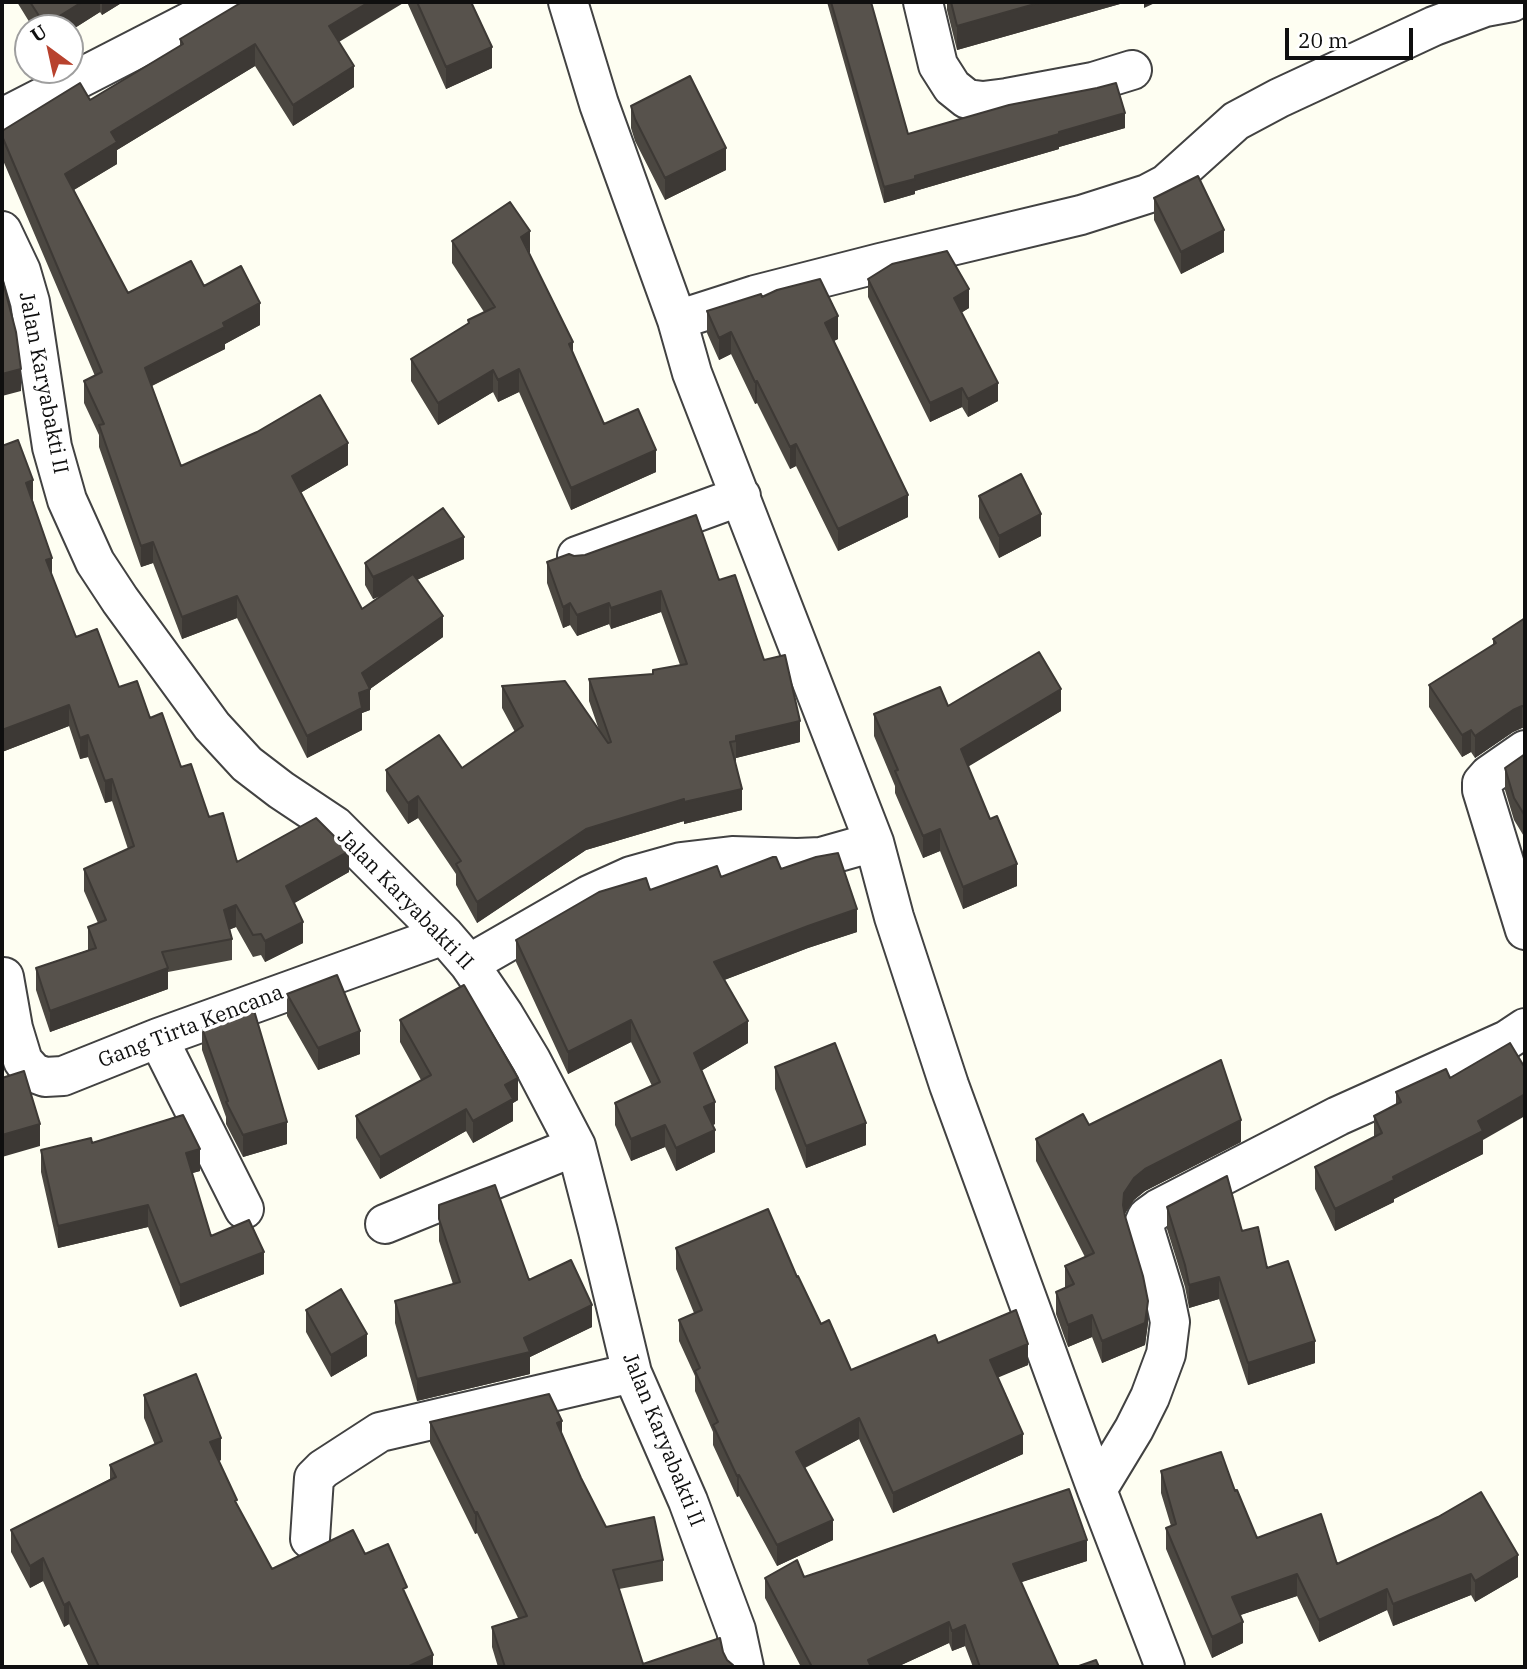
<!DOCTYPE html>
<style>
body{margin:0}
#map{position:relative;width:1527px;height:1669px;overflow:hidden;background:#fefef2;font-family:"IBM Plex Serif",serif}
canvas{display:block}
.frame{position:absolute;inset:0;border:4px solid #0f0f0f;pointer-events:none}
.north{position:absolute;left:14px;top:14px;width:70px;height:70px;box-sizing:border-box;background:#fff;border:2px solid #9f9f9f;border-radius:50%;rotate:327deg;font-size:19px;font-weight:700;line-height:28px;text-align:center;color:#0f0f0f}
.north::after{content:'';display:block;margin:auto;width:24px;height:32px;background:#b8422e;clip-path:polygon(50% 0,100% 100%,50% 72%,0 100%)}
.scale{position:absolute;left:1285px;top:28px;width:128px;height:32px;box-sizing:border-box;border:4px solid #0f0f0f;border-top:0;padding-left:9px;font-size:21px;line-height:24px;white-space:nowrap;color:#0f0f0f;-webkit-text-stroke:5px #fff;paint-order:stroke}
</style>
<div id="map">
<canvas width="1527" height="1669"></canvas>
<div class="frame"></div>
<div class="north">U</div>
<div class="scale">20 m</div>
</div>
<script>
const ctx = document.querySelector('canvas').getContext('2d');
ctx.lineJoin = 'round';
const shape = rows => new Path2D(rows.map(r => 'M' + r).join(''));
function stroke(path, color, width, dash) { ctx.strokeStyle = color; ctx.lineWidth = width; ctx.lineCap = dash ? 'butt' : 'round'; ctx.setLineDash(dash || []); ctx.stroke(path); }
function fillPath(path, color) { ctx.fillStyle = color; ctx.fill(path, 'evenodd'); }
function label(font, color, halo, rows, align = 'center') {
  ctx.font = font + ' "IBM Plex Serif",serif'; ctx.lineWidth = 7; ctx.setLineDash([]); ctx.textBaseline = 'middle'; ctx.strokeStyle = halo; ctx.fillStyle = color; for (const [text, x, y, turn = 0] of rows) {
    ctx.save(); ctx.translate(x, y); ctx.rotate((+turn || 0) * Math.PI / 180); ctx.textAlign = isNaN(turn) ? turn : align; if (halo) ctx.strokeText(text, 0, 0); ctx.fillText(text, 0, 0); ctx.restore();
  }
}
const street = shape([
 [568,2,599,104,677,320,692,373,874,842,894,917,949,1085,1097,1490,1165,1667],
 [923,2,938,65,952,87,967,99,983,101,1007,98,1093,82,1132,70],
 [2,118,228,2],
 [2,231,21,271,30,302,52,447,67,500,95,562,120,600,212,726,247,764,281,790,335,826,444,935,469,964,504,1015,531,1060,576,1146,598,1231,632,1373,688,1501,736,1630,744,1667],
 [677,320,755,295,880,263,1081,215,1147,194,1166,184,1236,121,1279,98,1434,26,1485,7,1512,2],
 [577,556,741,496],
 [1525,750,1489,775,1482,783,1482,790,1525,930],
 [469,964,589,895,631,876,681,862,732,856,797,858,821,857,874,842],
 [4,977,13,1028,23,1061,34,1073,45,1077,63,1076,158,1038,444,935],
 [158,1038,244,1209],
 [385,1224,576,1146],
 [1097,1490,1134,1429,1150,1397,1166,1354,1170,1322,1164,1293,1146,1234,1144,1224,1147,1217,1158,1209,1338,1116,1507,1040,1525,1028],
 [310,1539,314,1478,323,1469,380,1432,632,1373]
]);
const wall = shape([
 [17,2,123,2,102,15,100,12,70,31,70,28,33,28],
 [407,2,471,2,492,68,446,89],
 [827,2,871,2,908,134,1125,128,1059,147,1059,149,915,191,915,194,884,203],
 [947,2,1127,2,957,50,947,10],
 [180,39,339,42,354,87,293,126,255,66,117,150,117,164,74,190,128,293,204,286,260,325,225,344,225,349,152,386,181,466,348,465,300,493,362,609,381,596,373,599,365,585,365,563,464,559,417,580,443,637,370,689,370,710,362,713,362,730,307,758,237,618,182,639,153,563,141,567,99,447,99,435,84,403,84,381,95,376,2,158,2,131,90,100,180,46],
 [631,106,726,170,665,200,635,141,631,128],
 [1154,198,1224,252,1181,274,1154,220],
 [452,241,530,254,604,424,656,472,571,510,519,392,498,402,493,392,438,425,411,381,411,359,468,324,468,320,484,312,452,263],
 [868,279,969,308,961,313,998,401,968,417,962,407,930,422,868,297],
 [762,297,838,339,834,341,908,517,838,551,796,466,790,469,757,403,755,404,731,354,719,360,707,333,707,311],
 [2,446,33,501,52,577,76,637,119,687,150,718,181,767,209,817,237,862,349,872,294,903,303,943,265,962,261,955,253,957,236,927,230,929,232,939,232,960,168,972,168,989,50,1032,36,990,36,968,88,950,88,927,98,923,84,891,84,869,128,849,112,801,105,803,88,757,80,759,69,726,2,752],
 [979,496,1041,536,999,558,979,518],
 [574,556,719,580,764,660,800,742,736,758,736,762,735,762,742,810,684,824,684,821,586,850,477,923,456,885,456,874,418,818,408,824,386,791,386,770,462,768,515,732,502,708,502,686,599,730,589,701,589,679,653,674,653,670,680,665,661,612,611,629,609,624,577,636,570,625,563,628,547,583,547,562],
 [1525,618,1525,729,1522,728,1513,732,1475,758,1471,752,1462,757,1429,707,1429,685,1493,645,1493,639],
 [1061,711,968,766,1017,886,963,909,940,851,923,858,895,793,895,786,874,736,874,714],
 [1525,754,1525,838,1514,820,1505,790,1505,768],
 [781,869,857,932,808,948,724,980,748,1043,701,1071,715,1124,713,1125,715,1152,676,1171,665,1147,631,1161,615,1125,615,1103,652,1086,631,1042,568,1074,516,962,516,940,650,890,721,877],
 [287,994,360,1054,318,1070,287,1016],
 [400,1020,518,1100,513,1103,513,1121,473,1143,466,1131,380,1179,356,1138,356,1116,421,1080,400,1042],
 [202,1028,287,1144,243,1157,226,1124,226,1117,202,1050],
 [775,1067,866,1145,806,1168,775,1089],
 [1396,1092,1483,1140,1483,1154,1394,1199,1394,1202,1335,1231,1315,1189,1315,1167,1374,1137,1374,1116,1396,1104],
 [1089,1125,1241,1142,1145,1191,1134,1200,1124,1215,1148,1323,1145,1345,1102,1363,1092,1337,1068,1347,1056,1314,1056,1292,1065,1288,1065,1266,1085,1257,1036,1161,1036,1139],
 [92,1143,200,1171,192,1173,211,1236,264,1274,180,1307,148,1227,58,1248,41,1172,41,1150],
 [439,1205,529,1280,592,1327,530,1357,530,1374,417,1401,395,1323,395,1301,453,1284,439,1241],
 [1167,1207,1242,1231,1267,1268,1315,1363,1248,1385,1219,1299,1189,1308,1185,1287,1167,1229],
 [676,1248,797,1277,821,1324,851,1370,938,1343,1028,1365,997,1377,1023,1454,893,1513,859,1439,805,1468,833,1540,777,1566,739,1496,737,1497,713,1445,713,1432,695,1391,695,1376,679,1341,679,1320,694,1313,676,1269],
 [306,1310,367,1356,331,1377,306,1332],
 [144,1395,221,1460,219,1461,237,1506,272,1569,365,1554,407,1597,433,1667,89,1667,69,1624,64,1627,43,1581,30,1588,11,1552,11,1530,110,1479,110,1465,155,1445,144,1418],
 [430,1422,562,1434,581,1478,606,1527,663,1560,663,1581,619,1589,643,1664,723,1652,727,1660,734,1667,498,1667,492,1647,492,1627,518,1618,477,1533,475,1534,430,1443],
 [1161,1471,1235,1491,1257,1538,1337,1564,1518,1577,1475,1602,1471,1595,1393,1626,1387,1610,1319,1642,1297,1596,1240,1615,1243,1643,1212,1658,1166,1549,1166,1528,1171,1526,1161,1493],
 [1087,1561,1021,1582,1059,1667,973,1667,965,1646,952,1651,949,1643,897,1667,801,1667,765,1598,765,1578,804,1577]
]);
const shadedWall = shape([
 [82,2,100,2,100,12,70,31,70,28,45,28,45,25],
 [102,2,123,2,102,15],
 [369,2,405,2,329,48,329,26],
 [1042,2,1127,2,957,50,957,26],
 [1144,2,1157,2,1144,8],
 [255,44,255,66,117,150,117,164,65,195,65,174,111,132],
 [492,47,492,68,446,89,446,67],
 [354,66,354,87,293,126,293,105],
 [1125,113,1125,128,1059,147,1059,149,915,191,915,194,884,203,884,187,915,176,1059,132],
 [726,148,726,170,665,200,665,178],
 [1224,230,1224,252,1181,274,1181,252],
 [530,231,530,254,521,237],
 [969,289,969,308,954,317,954,298],
 [260,303,260,325,225,344,225,349,145,389,145,368],
 [838,316,838,339,825,345,825,323],
 [731,332,731,354,719,360,719,338],
 [573,342,573,364,569,344],
 [21,369,21,391,2,396,2,374],
 [519,369,519,392,498,402,498,380],
 [493,370,493,392,438,425,438,403],
 [757,381,757,403,755,404,755,382],
 [998,383,998,401,968,417,968,399],
 [962,388,962,407,930,422,930,403],
 [348,443,348,465,292,498,292,476],
 [796,444,796,466,790,469,790,447],
 [656,450,656,472,571,510,571,488],
 [33,480,33,502,26,483],
 [908,495,908,517,838,551,838,529],
 [1041,514,1041,536,999,558,999,536],
 [464,537,464,559,373,599,373,577],
 [153,542,153,563,141,567,141,546],
 [52,558,52,580,46,560],
 [661,591,661,612,611,629,611,608],
 [237,596,237,618,182,639,182,617],
 [570,603,570,625,563,628,563,607],
 [609,603,609,624,577,636,577,615],
 [443,616,443,637,370,689,370,710,362,713,362,730,307,758,307,736,359,693,362,673],
 [1061,689,1061,711,961,771,961,749],
 [69,705,69,726,2,752,2,730],
 [1522,706,1522,728,1513,732,1475,758,1475,736,1513,710],
 [800,721,800,742,736,758,736,736],
 [1471,730,1471,752,1462,757,1462,735],
 [88,735,88,757,80,759,80,738],
 [112,779,112,801,105,803,105,781],
 [742,789,742,810,684,824,684,802],
 [418,796,418,818,408,824,408,803],
 [684,799,684,821,586,850,477,923,477,902,586,829],
 [940,829,940,851,923,858,923,836],
 [349,851,349,872,286,908,286,886],
 [1017,864,1017,886,963,909,963,887],
 [236,905,236,927,224,932,224,910],
 [857,909,857,932,808,948,714,984,714,962,808,926],
 [303,922,303,943,265,962,265,941],
 [168,968,168,989,50,1032,50,1011],
 [631,1020,631,1042,568,1074,568,1052],
 [748,1021,748,1043,694,1075,694,1053],
 [360,1031,360,1054,318,1070,318,1048],
 [518,1078,518,1100,513,1103,513,1121,473,1143,473,1121,505,1085],
 [1525,1094,1525,1116,1483,1140,1483,1154,1394,1199,1394,1202,1335,1231,1335,1209,1393,1177,1478,1121],
 [715,1102,715,1124,704,1129,704,1107],
 [466,1109,466,1131,380,1179,380,1157],
 [1241,1120,1241,1142,1145,1191,1134,1200,1124,1215,1123,1205,1124,1193,1134,1178,1145,1169],
 [287,1122,287,1144,243,1157,243,1135],
 [866,1123,866,1145,806,1168,806,1146],
 [40,1124,40,1146,2,1157,2,1135],
 [665,1125,665,1147,631,1161,631,1139],
 [715,1130,715,1152,676,1171,676,1148],
 [200,1149,200,1171,186,1175,186,1153],
 [148,1205,148,1227,58,1248,58,1226],
 [264,1252,264,1274,180,1307,180,1285],
 [1219,1277,1219,1299,1189,1308,1189,1285],
 [1148,1301,1148,1323,1145,1345,1102,1363,1102,1341],
 [592,1305,592,1327,530,1357,530,1374,417,1401,417,1379,524,1338],
 [1092,1315,1092,1337,1068,1347,1068,1325],
 [367,1334,367,1356,331,1377,331,1355],
 [1315,1341,1315,1363,1248,1385,1248,1363],
 [1028,1344,1028,1365,990,1381,990,1360],
 [859,1418,859,1439,796,1472,796,1452],
 [562,1421,562,1441,557,1423],
 [1023,1434,1023,1454,893,1513,893,1493],
 [221,1438,221,1460,210,1465,210,1442],
 [739,1475,739,1496,737,1497,737,1476],
 [477,1512,477,1533,475,1534,475,1513],
 [833,1520,833,1540,777,1566,777,1545],
 [1087,1540,1087,1561,1013,1585,1013,1564],
 [1518,1555,1518,1577,1475,1602,1475,1581],
 [43,1558,43,1581,30,1588,30,1566],
 [1297,1574,1297,1596,1232,1618,1232,1597],
 [1471,1574,1471,1595,1393,1626,1393,1604],
 [1387,1589,1387,1610,1319,1642,1319,1620],
 [69,1602,69,1624,64,1627,64,1605],
 [949,1622,949,1643,897,1667,868,1667,868,1660],
 [1243,1622,1243,1643,1212,1658,1212,1637],
 [965,1625,965,1646,952,1651,952,1631],
 [433,1655,433,1667,407,1667]
]);
const building = shape([
 [30,2,82,2,45,25,30,2],
 [242,2,369,2,329,26,354,66,293,105,255,44,111,132,117,142,65,174,128,293,191,261,204,286,241,266,260,303,223,323,225,327,145,368,181,466,257,432,320,395,348,443,292,476,362,609,413,574,443,616,362,673,370,689,359,693,362,708,307,736,237,596,182,617,153,542,141,546,99,425,104,424,84,381,102,372,2,136,2,131,80,83,90,100,183,44,180,39,242,2],
 [417,2,471,2,492,47,446,67,417,2],
 [831,2,871,2,908,134,1009,105,1097,88,1116,83,1125,113,1059,132,1059,134,915,176,915,179,884,187,831,2],
 [951,2,1042,2,957,26,951,2],
 [690,76,726,148,665,178,635,119,631,106,690,76],
 [1198,176,1224,230,1181,252,1154,198,1198,176],
 [510,202,530,231,521,237,573,342,569,344,604,424,638,409,656,450,571,488,519,369,498,380,493,370,438,403,411,359,469,323,468,320,495,307,452,241,510,202],
 [947,251,969,289,954,298,998,383,968,399,962,388,930,403,868,279,892,264,947,251],
 [2,278,16,332,21,369,2,374,2,278],
 [820,279,838,316,825,323,908,495,838,529,796,444,790,447,757,381,755,382,731,332,719,338,707,311,761,294,762,297,777,290,820,279],
 [18,440,33,480,26,483,52,558,46,560,76,637,97,629,119,687,137,681,150,718,162,713,181,767,191,764,209,817,223,813,237,862,316,818,349,851,286,886,303,922,265,941,261,934,253,935,236,905,224,910,232,939,162,952,168,968,50,1011,36,968,96,948,88,927,106,920,84,869,134,846,112,779,105,781,88,735,80,738,69,705,2,730,2,446,18,440],
 [1021,474,1041,514,999,536,979,496,1021,474],
 [443,508,464,537,373,577,365,563,443,508],
 [696,515,719,580,735,575,764,660,785,655,800,721,736,736,736,741,730,742,742,789,684,802,684,799,586,829,477,902,456,864,461,861,418,796,408,803,386,770,439,735,462,768,523,726,502,686,565,681,608,743,611,742,589,679,653,674,653,670,687,664,661,591,611,608,609,603,577,615,570,603,563,607,547,562,569,554,574,556,585,555,696,515],
 [1525,618,1525,707,1522,706,1513,710,1475,736,1471,730,1462,735,1429,685,1496,643,1493,639,1525,618],
 [1039,652,1061,689,961,749,990,819,997,816,1017,864,963,887,940,829,923,836,895,771,898,770,874,714,940,687,948,706,1039,652],
 [1525,754,1525,816,1514,798,1505,768,1525,754],
 [838,853,857,909,808,926,714,962,748,1021,694,1053,715,1102,704,1107,715,1130,676,1148,665,1125,631,1139,615,1103,660,1082,631,1020,568,1052,516,940,599,892,646,878,650,890,717,866,721,877,773,857,776,857,781,869,816,857,838,853],
 [337,975,360,1031,318,1048,287,994,337,975],
 [464,985,518,1078,505,1085,513,1099,473,1121,466,1109,380,1157,356,1116,431,1075,400,1020,464,985],
 [253,1007,287,1122,243,1135,226,1102,228,1101,202,1028,253,1007],
 [835,1043,866,1123,806,1146,775,1067,835,1043],
 [1510,1043,1525,1068,1525,1094,1478,1121,1483,1131,1393,1177,1394,1180,1335,1209,1315,1167,1382,1133,1374,1116,1401,1102,1396,1092,1446,1069,1450,1078,1510,1043],
 [1221,1060,1241,1120,1145,1169,1134,1178,1124,1193,1123,1205,1125,1216,1143,1276,1148,1301,1145,1323,1102,1341,1092,1315,1068,1325,1056,1292,1074,1284,1065,1266,1094,1253,1036,1139,1083,1114,1089,1125,1221,1060],
 [24,1071,40,1124,2,1135,2,1078,24,1071],
 [183,1115,200,1149,186,1153,211,1236,249,1220,264,1252,180,1285,148,1205,58,1226,41,1150,91,1138,92,1143,183,1115],
 [1227,1176,1242,1231,1258,1227,1267,1268,1288,1261,1315,1341,1248,1363,1219,1277,1189,1285,1185,1265,1167,1207,1227,1176],
 [495,1185,529,1280,571,1260,592,1305,524,1338,530,1352,417,1379,395,1301,460,1282,439,1219,439,1205,495,1185],
 [768,1209,797,1277,798,1276,821,1324,829,1320,851,1370,935,1335,938,1343,1016,1310,1028,1344,990,1360,1023,1434,893,1493,859,1418,796,1452,833,1520,777,1545,739,1475,737,1476,713,1425,718,1422,695,1371,700,1368,679,1320,702,1310,676,1248,768,1209],
 [341,1289,367,1334,331,1355,306,1310,341,1289],
 [196,1374,221,1438,210,1442,237,1500,235,1501,272,1569,353,1530,365,1554,388,1544,407,1587,403,1589,433,1655,407,1667,99,1667,69,1602,64,1605,43,1558,30,1566,11,1530,116,1477,110,1465,162,1441,144,1395,196,1374],
 [549,1394,562,1421,557,1423,581,1478,606,1527,654,1517,663,1560,613,1570,643,1664,720,1638,723,1652,727,1660,733,1665,734,1667,505,1667,492,1627,527,1616,477,1512,475,1513,430,1422,549,1394],
 [1221,1452,1235,1491,1237,1490,1257,1538,1321,1514,1337,1564,1438,1517,1481,1492,1518,1555,1475,1581,1471,1574,1393,1604,1387,1589,1319,1620,1297,1574,1232,1597,1243,1622,1212,1637,1166,1528,1176,1524,1161,1471,1221,1452],
 [1069,1489,1087,1540,1013,1564,1059,1667,980,1667,965,1625,952,1631,949,1622,868,1660,871,1667,812,1667,765,1578,797,1560,804,1577,1069,1489],
 [1096,1660,1099,1667,1076,1667,1096,1660]
]);
const streetNames = [
 ["Jalan Karyabakti II",43,383,79],
 ["Jalan Karyabakti II",405,900,46],
 ["Gang Tirta Kencana",191,1027,-21],
 ["Jalan Karyabakti II",663,1440,68]
];
stroke(street, '#424242', 42);
stroke(street, '#fff', 38);
fillPath(wall, '#4b4741');
fillPath(shadedWall, '#3d3935');
fillPath(building, '#57524c');
stroke(building, '#3d3935', 2);
label('21px', '#0f0f0f', '#fff', streetNames);
</script>
